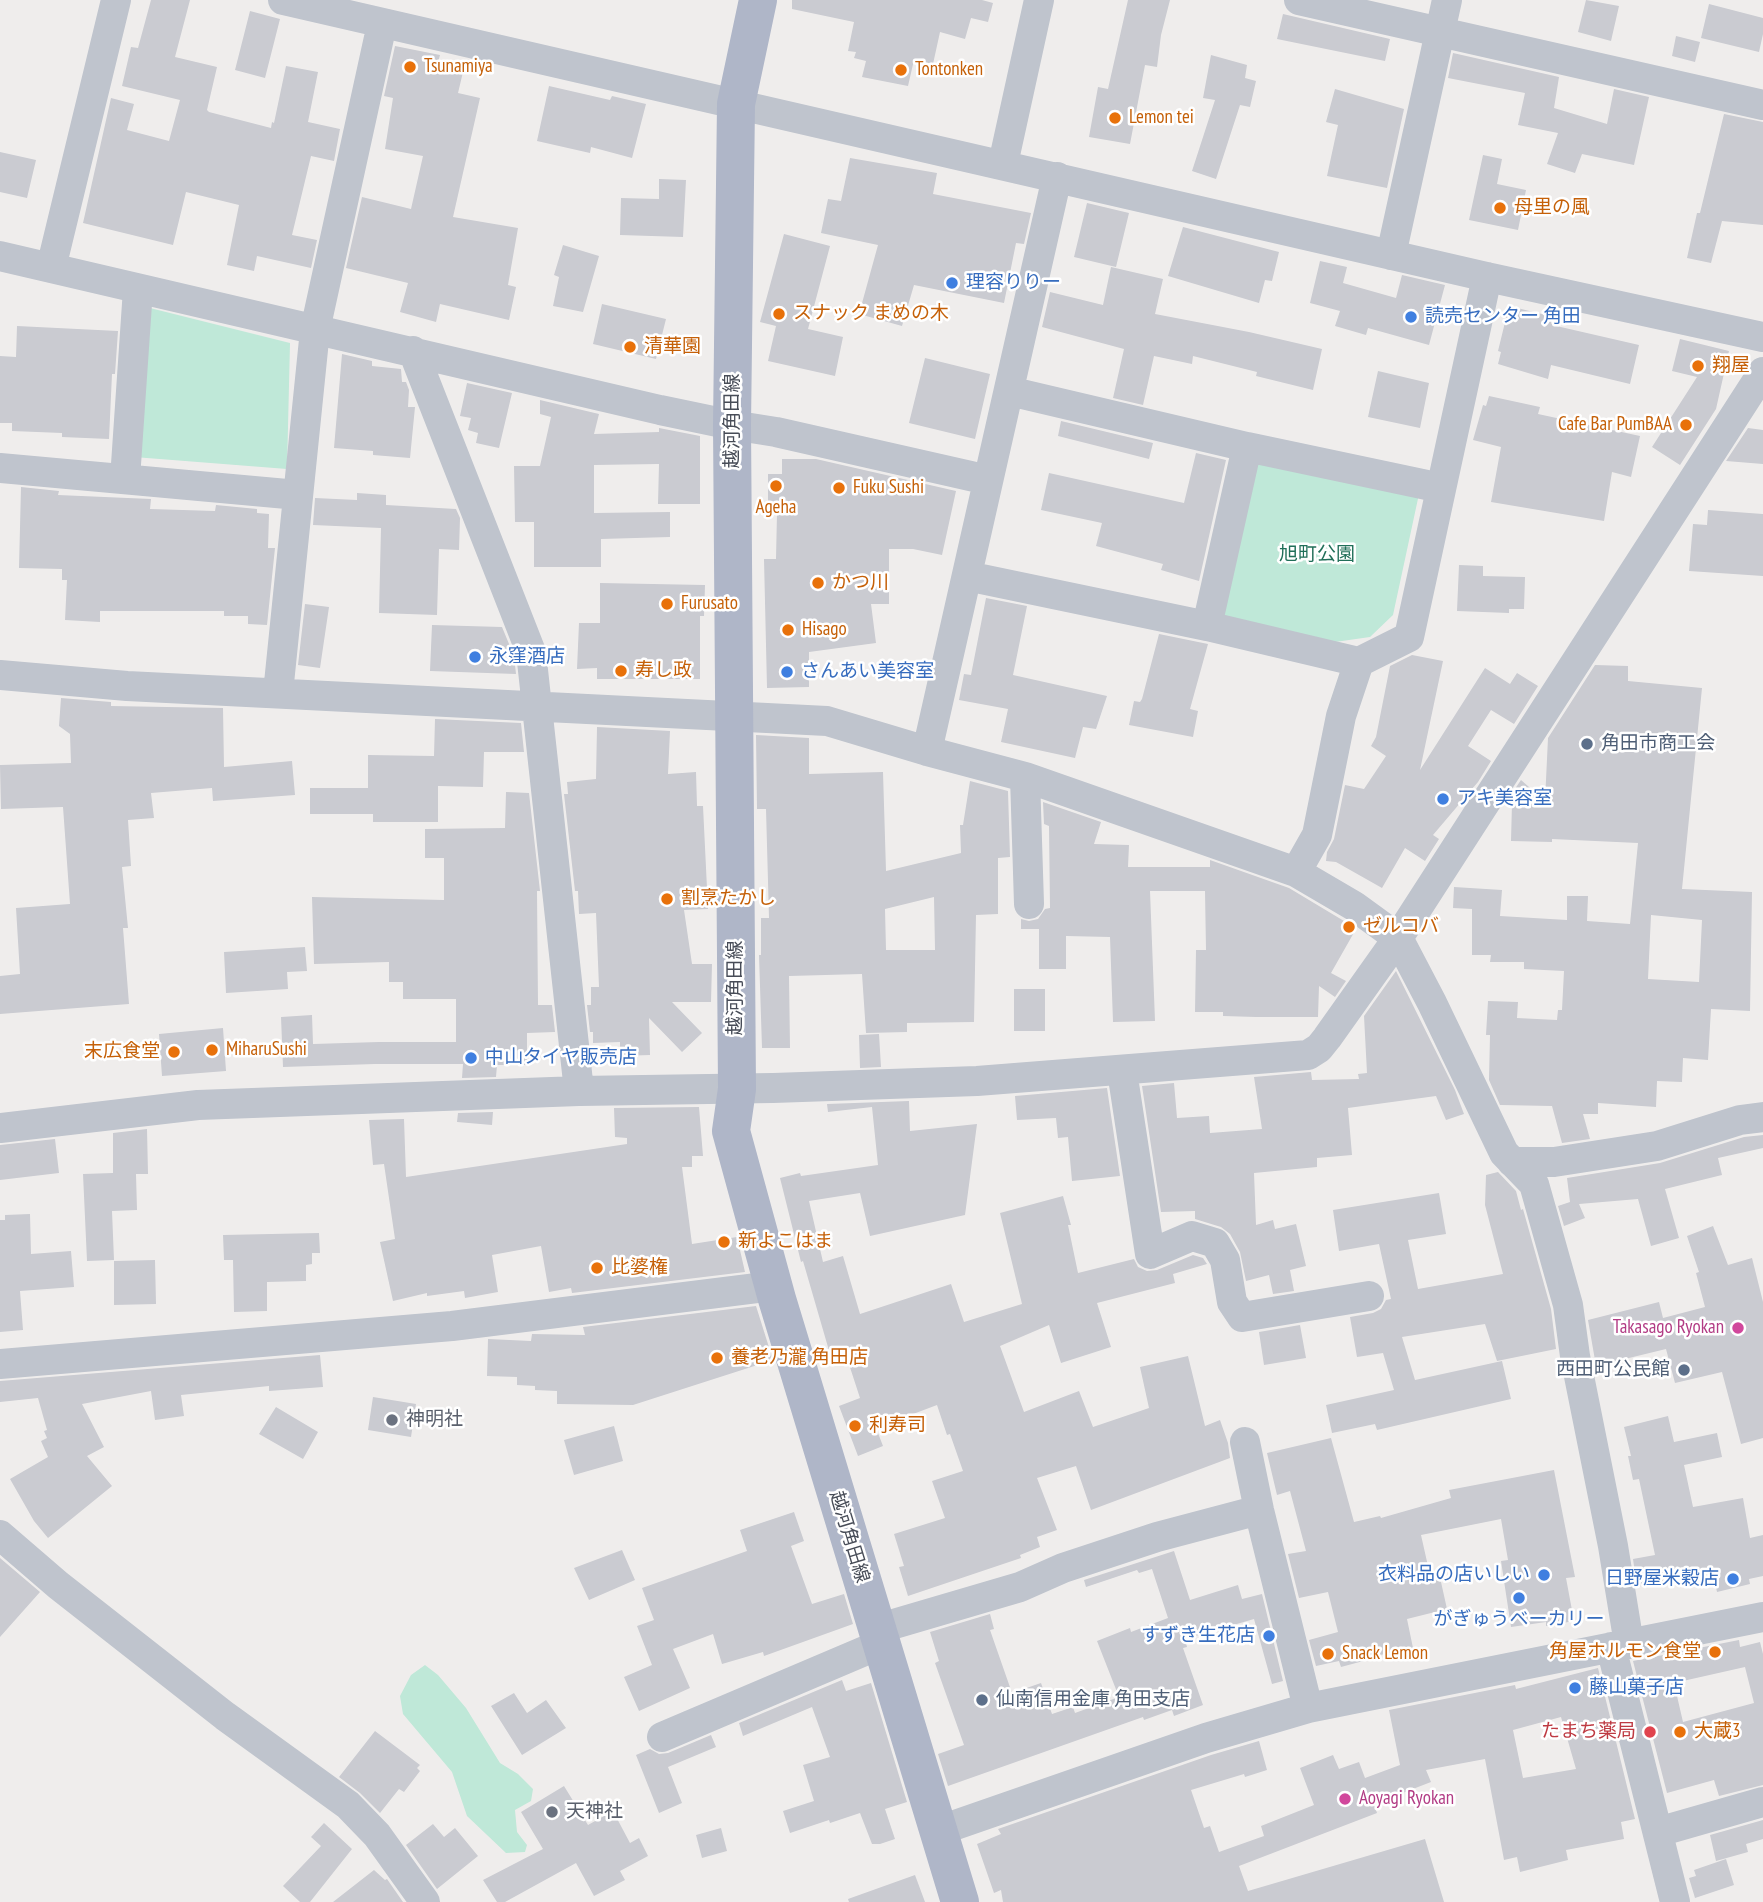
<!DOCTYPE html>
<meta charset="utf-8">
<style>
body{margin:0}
canvas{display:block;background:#efedec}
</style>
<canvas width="1763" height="1902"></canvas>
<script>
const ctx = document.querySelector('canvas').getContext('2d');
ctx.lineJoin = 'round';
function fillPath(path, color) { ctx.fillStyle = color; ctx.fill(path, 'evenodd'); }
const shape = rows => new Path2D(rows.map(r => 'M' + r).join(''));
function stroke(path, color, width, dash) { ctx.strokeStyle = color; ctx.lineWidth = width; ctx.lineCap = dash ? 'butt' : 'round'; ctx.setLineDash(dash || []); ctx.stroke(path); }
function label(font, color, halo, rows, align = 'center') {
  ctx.font = font + ' "PT Sans Narrow","Noto Sans JP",sans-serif'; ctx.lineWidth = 5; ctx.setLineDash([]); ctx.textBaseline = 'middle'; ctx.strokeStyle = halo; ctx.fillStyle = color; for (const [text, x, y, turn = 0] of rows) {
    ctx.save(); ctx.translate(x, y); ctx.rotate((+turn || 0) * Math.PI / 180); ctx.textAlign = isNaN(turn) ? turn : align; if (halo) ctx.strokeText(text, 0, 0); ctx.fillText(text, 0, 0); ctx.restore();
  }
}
const green = shape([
 [146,307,290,343,287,469,134,457],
 [1255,456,1419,494,1393,615,1370,637,1328,643,1216,617],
 [425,1665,438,1675,466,1708,500,1763,518,1774,533,1789,531,1801,515,1810,517,1832,527,1845,525,1852,506,1853,467,1816,452,1772,403,1714,400,1696,411,1675]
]);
const building = shape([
 [151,0,190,0,175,57,217,67,207,110,209,112,271,128,272,122,274,123,286,66,318,72,308,122,340,129,334,161,311,156,292,235,317,240,311,268,257,256,254,271,227,265,239,205,186,192,173,245,83,223,111,98,134,104,127,130,169,141,180,100,122,86,131,47,138,48],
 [792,0,982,0,993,3,988,22,971,18,965,39,940,32,933,64,914,60,908,86,862,77,866,61,854,58,856,52,848,51,854,22,792,9],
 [1128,0,1170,0,1161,35,1157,67,1145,65,1130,144,1089,137,1098,87,1108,89],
 [1586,0,1619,6,1611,41,1578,32],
 [1709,4,1763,18,1763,34,1759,52,1701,38],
 [250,11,280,19,265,78,235,70],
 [1283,14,1390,39,1385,61,1277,39],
 [1676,36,1700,42,1695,62,1672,56],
 [395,46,440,55,437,66,463,72,458,93,480,98,453,217,518,228,508,285,516,287,509,320,440,304,436,322,400,312,408,283,346,268,362,197,411,209,423,156,385,149,393,98,384,96],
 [1453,53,1559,77,1554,108,1607,124,1614,89,1649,97,1634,165,1582,154,1575,173,1547,164,1558,133,1518,125,1525,93,1448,78],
 [1211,55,1247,65,1245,78,1256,81,1250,107,1240,105,1216,179,1192,171,1215,100,1203,98],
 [549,86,610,100,612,96,646,104,632,158,591,147,590,153,537,141],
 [1335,89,1404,109,1387,188,1327,176,1338,125,1326,122],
 [1724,114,1763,122,1763,225,1722,221,1711,263,1687,258,1697,213,1700,213],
 [0,152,36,160,27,198,0,192],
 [1483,155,1502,159,1497,184,1526,190,1518,230,1469,220],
 [850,158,937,173,933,194,1031,213,1024,244,1016,243,1004,303,914,285,902,326,859,314,878,245,821,233,828,199,841,201],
 [659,179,686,180,683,237,620,235,621,198,659,199],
 [1087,203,1129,213,1116,267,1074,257],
 [1183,227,1279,252,1272,281,1265,280,1259,303,1168,276],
 [784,234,830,246,808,329,843,337,835,376,768,361,776,326,760,322],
 [563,245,599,256,583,312,553,306,559,277,554,275],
 [1320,261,1347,267,1343,283,1396,298,1402,275,1445,285,1429,345,1368,328,1366,335,1335,326,1340,311,1310,303],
 [1111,267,1163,279,1155,314,1249,332,1322,349,1313,390,1256,376,1257,372,1193,356,1192,364,1154,356,1143,405,1113,398,1124,349,1042,327,1050,292,1103,305],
 [602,304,666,319,656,359,593,344],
 [1509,306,1554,317,1552,325,1639,345,1630,384,1551,365,1548,379,1498,364,1501,352,1498,351],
 [17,326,118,331,115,374,112,374,109,439,62,437,62,433,12,431,12,423,0,423,0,356,16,357],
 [1680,339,1729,351,1716,409,1680,465,1652,447,1697,377,1672,371],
 [342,354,372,361,372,366,401,369,402,382,406,382,409,390,408,407,415,407,410,458,373,455,373,451,334,448],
 [925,358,990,374,975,439,909,423],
 [1378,371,1429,383,1420,428,1368,417],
 [467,383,512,393,499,448,476,443,478,433,468,430,471,418,460,416],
 [1489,396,1540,407,1538,414,1640,436,1631,477,1612,472,1604,521,1491,502,1501,447,1473,440,1483,405,1486,406],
 [540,400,599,414,594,434,659,432,659,428,700,436,700,504,658,504,659,464,594,465,594,513,670,512,670,537,601,539,601,567,534,567,534,522,515,522,514,466,540,466,551,417,540,414],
 [1061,421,1153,443,1149,459,1058,436],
 [1748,428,1763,430,1763,464,1726,461],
 [1196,453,1226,460,1199,581,1161,570,1163,564,1096,546,1102,523,1041,510,1049,473,1184,503],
 [782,459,816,459,956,491,942,555,913,549,889,549,889,604,871,604,876,643,809,652,809,687,767,688,764,559,776,559,777,513,768,513,768,474,782,474],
 [21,487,59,491,58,495,151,499,150,509,215,511,216,505,257,509,257,513,269,514,268,548,275,548,267,625,248,624,248,616,224,616,224,611,100,611,100,622,65,620,67,580,62,580,62,569,19,568],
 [357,493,386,495,386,505,456,509,460,518,459,550,439,549,437,615,379,613,381,528,313,525,315,498,357,500],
 [1708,510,1763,514,1763,576,1689,571,1693,524,1707,525],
 [1459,565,1483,566,1483,576,1525,577,1524,609,1509,609,1509,613,1457,611],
 [600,583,705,585,704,616,700,616,700,679,597,679,597,668,577,669,579,623,600,623],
 [986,598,1027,606,1013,675,1107,696,1096,729,1083,727,1075,758,1001,742,1008,709,959,700,964,674,971,675],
 [305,604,329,607,320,668,298,665],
 [432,625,502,627,514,656,516,674,430,671],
 [1159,634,1208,644,1190,709,1198,711,1193,737,1129,725,1134,701,1140,702,1142,699],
 [1412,655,1443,661,1420,770,1485,668,1510,684,1517,673,1538,686,1514,724,1491,710,1468,746,1491,761,1478,782,1433,835,1439,839,1425,861,1405,848,1382,888,1336,862,1326,861,1327,852,1334,839,1345,785,1364,789,1386,756,1371,746,1376,737,1390,666],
 [1595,665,1628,666,1628,681,1702,688,1682,889,1752,892,1750,1011,1711,1009,1708,1060,1683,1058,1682,1082,1657,1081,1656,1107,1598,1103,1598,1114,1583,1114,1590,1139,1562,1143,1552,1106,1500,1105,1489,1080,1490,1035,1486,1035,1488,1001,1518,1002,1517,1018,1557,1020,1558,1010,1562,1010,1564,971,1524,969,1524,962,1490,962,1491,955,1472,955,1472,909,1453,908,1454,887,1502,890,1500,916,1567,920,1567,896,1588,896,1587,921,1630,924,1638,843,1552,839,1552,842,1511,841,1512,803,1508,799,1521,780,1545,801,1548,738],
 [1651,915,1702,920,1699,982,1648,979],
 [61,698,111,702,111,706,223,708,224,767,292,761,295,795,213,801,212,788,151,793,154,818,128,820,131,866,122,867,128,928,123,928,129,1004,0,1014,0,976,20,974,16,908,70,904,63,807,1,809,0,765,71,763,70,734,59,726],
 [435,719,521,723,524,752,484,752,483,787,438,786,438,822,373,822,373,814,310,814,310,788,368,788,368,755,434,756],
 [597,727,670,731,668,774,696,772,697,806,703,806,708,909,684,910,692,964,712,964,711,1002,672,1002,702,1033,682,1052,649,1018,650,1055,620,1056,620,1042,593,1043,593,1032,590,1032,587,1005,591,1005,591,987,599,987,596,913,579,914,578,891,575,891,564,794,568,794,567,782,596,779],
 [756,735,809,738,809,774,883,772,886,871,961,853,960,825,963,825,970,781,1008,791,1010,857,998,858,998,914,976,915,974,1022,907,1023,907,1032,866,1033,862,974,789,976,790,1048,762,1048,759,955,761,955,761,918,769,918,766,809,757,809],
 [934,897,935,950,886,950,885,909],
 [506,792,529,793,540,891,537,891,538,1005,552,1005,555,1032,527,1033,527,1065,497,1065,496,1077,462,1078,463,1064,375,1064,283,1067,281,1017,312,1015,313,1044,379,1042,456,1042,456,999,403,999,403,982,389,982,389,962,314,964,312,897,444,900,444,858,425,858,425,829,505,828],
 [1043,802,1101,822,1094,844,1129,845,1128,867,1210,867,1210,860,1289,888,1344,921,1356,929,1331,973,1346,981,1335,997,1319,986,1318,1017,1256,1017,1223,1016,1223,1012,1195,1012,1196,950,1206,950,1205,891,1150,891,1155,1021,1113,1022,1110,937,1066,936,1066,969,1039,969,1039,929,1021,929,1021,919,1029,921,1038,919,1045,909,1050,908,1049,826,1044,824],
 [305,947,307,971,287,972,288,989,226,993,224,952],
 [1396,971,1455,1090,1464,1114,1446,1120,1436,1096,1348,1108,1352,1155,1317,1158,1317,1167,1254,1173,1256,1225,1273,1220,1275,1229,1296,1224,1306,1266,1290,1270,1294,1291,1273,1294,1269,1275,1246,1281,1240,1252,1230,1234,1221,1227,1195,1219,1195,1211,1161,1212,1142,1086,1174,1083,1177,1118,1209,1116,1210,1133,1262,1129,1254,1077,1311,1072,1312,1080,1359,1079,1358,1074,1367,1073,1364,1016],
 [1014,989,1045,989,1045,1031,1014,1031],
 [223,1028,226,1071,162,1076,159,1034],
 [879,1034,881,1067,860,1068,859,1035],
 [1107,1088,1120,1176,1072,1181,1068,1137,1058,1138,1056,1118,1017,1120,1015,1096],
 [909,1101,910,1131,977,1124,965,1215,870,1236,860,1193,809,1201,823,1262,843,1256,860,1314,951,1284,964,1322,1022,1304,1000,1213,1063,1196,1071,1225,1068,1225,1078,1273,1134,1259,1138,1267,1147,1271,1157,1270,1193,1255,1203,1258,1207,1264,1173,1274,1175,1283,1097,1303,1111,1347,1061,1363,1049,1325,1000,1346,1024,1412,1079,1391,1093,1427,1149,1408,1140,1367,1188,1356,1205,1426,1220,1420,1228,1443,1230,1458,1091,1510,1076,1466,1037,1478,1057,1530,1037,1537,1040,1547,1020,1555,1021,1558,908,1596,899,1567,904,1566,894,1534,945,1518,932,1481,963,1471,950,1434,947,1435,937,1405,876,1428,883,1446,858,1456,839,1406,860,1398,844,1349,830,1354,803,1261,801,1262,780,1178,800,1173,801,1176,878,1165,872,1107,828,1112,827,1104],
 [699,1107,703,1156,692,1156,692,1167,682,1167,692,1244,737,1237,745,1272,572,1293,571,1288,549,1292,541,1246,492,1255,498,1292,465,1298,464,1291,427,1296,427,1293,393,1301,380,1242,395,1239,384,1164,373,1165,369,1120,404,1119,406,1177,627,1144,627,1138,615,1137,614,1108],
 [493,1112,492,1125,457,1122,458,1113],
 [147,1129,148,1174,136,1174,137,1210,112,1211,114,1260,87,1261,83,1174,113,1173,113,1133],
 [1763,1135,1763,1148,1718,1158,1722,1175,1665,1189,1679,1238,1651,1246,1638,1199,1579,1204,1585,1218,1564,1226,1558,1206,1570,1202,1567,1178,1660,1163,1744,1137],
 [55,1139,59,1173,0,1180,0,1145],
 [1498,1172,1516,1191,1521,1210,1523,1209,1551,1309,1556,1349,1497,1361,1485,1324,1402,1337,1415,1380,1502,1361,1511,1399,1377,1430,1375,1424,1332,1433,1326,1405,1394,1390,1383,1353,1357,1357,1350,1317,1373,1313,1381,1309,1386,1300,1391,1299,1379,1244,1339,1251,1333,1210,1439,1193,1446,1234,1408,1240,1418,1289,1503,1274,1485,1205,1486,1175],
 [30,1214,31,1254,71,1251,74,1287,20,1291,23,1330,0,1332,0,1220,5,1220,5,1215],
 [1713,1226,1728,1265,1752,1258,1763,1302,1763,1438,1741,1444,1722,1372,1675,1383,1666,1349,1596,1366,1588,1320,1659,1302,1663,1318,1705,1307,1696,1273,1699,1272,1687,1236],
 [319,1233,320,1253,312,1253,312,1264,306,1265,306,1281,267,1282,267,1311,234,1312,233,1260,224,1260,223,1235],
 [155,1260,156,1304,114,1305,114,1261],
 [756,1306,773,1360,633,1405,557,1404,557,1391,535,1390,535,1386,517,1385,517,1377,487,1376,488,1339,531,1341,532,1334,585,1335,583,1327],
 [1300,1325,1306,1358,1264,1365,1259,1332],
 [320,1355,323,1387,269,1391,269,1386,181,1395,184,1416,155,1420,151,1391,82,1404,104,1447,87,1456,112,1486,48,1538,34,1521,10,1479,48,1457,41,1441,47,1438,44,1431,47,1430,38,1398,0,1402,0,1381],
 [373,1397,416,1404,411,1437,368,1430],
 [276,1407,318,1432,303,1459,259,1434],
 [1668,1416,1674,1442,1717,1433,1722,1457,1684,1465,1693,1507,1743,1498,1750,1538,1763,1535,1763,1576,1749,1579,1750,1584,1717,1592,1713,1573,1637,1587,1633,1559,1655,1555,1639,1479,1633,1480,1628,1456,1631,1456,1624,1427],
 [614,1426,623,1461,574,1475,564,1440],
 [1331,1438,1354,1522,1380,1516,1381,1518,1451,1498,1449,1490,1554,1470,1575,1577,1566,1578,1574,1621,1546,1626,1546,1622,1511,1627,1501,1561,1508,1560,1501,1519,1421,1535,1430,1575,1439,1573,1447,1609,1407,1619,1413,1648,1366,1658,1367,1660,1341,1667,1339,1661,1316,1666,1309,1640,1338,1632,1328,1592,1299,1598,1288,1554,1306,1551,1290,1491,1277,1495,1267,1453],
 [794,1512,804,1541,791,1546,812,1604,844,1594,853,1624,764,1656,763,1652,722,1664,713,1634,673,1649,690,1688,639,1711,624,1677,652,1665,637,1626,654,1620,642,1588,747,1551,740,1530],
 [622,1550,635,1580,589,1600,574,1568],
 [1174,1551,1190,1600,1238,1585,1242,1599,1262,1594,1283,1681,1272,1684,1254,1619,1185,1639,1187,1647,1183,1648,1203,1705,1174,1716,1172,1710,1144,1720,1143,1717,948,1786,938,1754,964,1745,935,1663,939,1661,930,1632,990,1614,994,1629,990,1630,1012,1693,1041,1683,1052,1714,1073,1707,1075,1713,1119,1697,1097,1641,1130,1628,1131,1632,1168,1618,1152,1569,1139,1573,1137,1570,1086,1587,1084,1580],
 [0,1558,40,1592,0,1637],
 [1739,1640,1740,1647,1760,1642,1763,1654,1763,1785,1719,1796,1714,1780,1667,1793,1633,1661],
 [1745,1667,1754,1703,1683,1722,1674,1683],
 [1598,1668,1635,1819,1621,1822,1624,1839,1566,1850,1568,1860,1520,1872,1517,1857,1504,1860,1485,1759,1426,1770,1431,1782,1374,1804,1377,1813,1239,1866,1248,1891,1425,1839,1444,1902,1003,1902,1001,1890,994,1893,977,1844,1001,1834,998,1829,1211,1755,1259,1741,1267,1770,1245,1777,1244,1774,1191,1790,1204,1828,1210,1826,1219,1852,1264,1836,1261,1826,1314,1805,1300,1768,1333,1755,1339,1769,1359,1762,1365,1778,1400,1765,1389,1710,1515,1685,1516,1689],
 [1561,1717,1576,1769,1523,1778,1513,1730],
 [842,1680,846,1691,871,1683,907,1802,885,1809,895,1839,880,1844,872,1844,860,1813,830,1823,829,1820,790,1833,783,1811,814,1801,803,1765,830,1757,812,1707,743,1736,739,1723],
 [514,1693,527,1713,546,1700,566,1728,522,1755,491,1706],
 [375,1731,420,1765,417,1768,420,1771,404,1792,399,1789,380,1813,360,1793,339,1777],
 [711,1735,716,1747,668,1767,682,1803,659,1813,636,1755,650,1749,659,1754,668,1753],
 [564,1786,588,1825,613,1811,630,1843,639,1838,648,1856,620,1871,625,1880,594,1896,576,1863,505,1902,497,1902,483,1880,543,1849,521,1812],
 [1763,1820,1763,1839,1746,1844,1748,1852,1716,1861,1710,1835],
 [324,1823,352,1849,310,1902,300,1902,283,1886,321,1846,311,1837],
 [433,1824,444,1837,455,1828,478,1856,437,1889,406,1845],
 [721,1828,727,1851,702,1858,696,1835],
 [1726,1859,1734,1885,1695,1898,1689,1878,1696,1876,1694,1870],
 [374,1870,385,1880,387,1879,403,1902,333,1902],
 [915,1875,925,1902,849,1902,848,1899]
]);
const minor = shape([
 [283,0,1487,277,1763,337],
 [1299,0,1763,105],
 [1003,164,1039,0],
 [1391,255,1447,0],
 [0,256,660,410,732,425,776,432,988,480],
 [51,268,116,0],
 [413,351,531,652,579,1091],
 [1009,391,1247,447,1441,488],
 [0,468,298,495],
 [125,479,138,289],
 [967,576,1207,626,1359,662],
 [1207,626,1247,447],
 [0,675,127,686,827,721,927,751,1025,777,1296,872,1317,835,1341,716,1359,662,1409,637,1487,277],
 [278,693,315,330,382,24],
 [927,751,1057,177],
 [1025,777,1029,904],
 [1296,872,1354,906,1398,938,1432,1003,1504,1153,1534,1184,1568,1305,1575,1356,1613,1546,1629,1644],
 [1122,1071,1150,1254,1192,1236,1215,1243,1225,1260,1232,1302,1242,1317,1369,1296],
 [0,1128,198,1105,579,1091,773,1088,977,1081,1308,1055,1319,1048,1327,1038,1398,938,1763,372],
 [1512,1162,1554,1162,1657,1146,1740,1120,1763,1117],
 [0,1364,452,1326,773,1286],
 [1245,1442,1259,1510,1308,1708],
 [0,1535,58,1585,225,1716,348,1805,377,1835,425,1902],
 [877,1629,1020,1587,1063,1568,1157,1537,1259,1510],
 [1611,1647,1675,1902],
 [662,1737,881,1644],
 [938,1831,1206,1738,1308,1708,1763,1617],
 [1658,1832,1763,1802]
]);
const major = shape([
 [758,0,736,104,732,425,737,1089,731,1131,777,1299,960,1902]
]);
const markers = [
 [410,67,7,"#e8710a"],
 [901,70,7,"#e8710a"],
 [1115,118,7,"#e8710a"],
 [1500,208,7,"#e8710a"],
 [952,283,7,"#3f7fe0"],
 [779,314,7,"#e8710a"],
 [1411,317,7,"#3f7fe0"],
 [630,347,7,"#e8710a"],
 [1698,366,7,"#e8710a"],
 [1686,425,7,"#e8710a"],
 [776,486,7,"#e8710a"],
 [839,488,7,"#e8710a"],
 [818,583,7,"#e8710a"],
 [667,604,7,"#e8710a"],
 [788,630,7,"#e8710a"],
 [475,657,7,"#3f7fe0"],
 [621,671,7,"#e8710a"],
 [787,672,7,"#3f7fe0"],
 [1587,744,7,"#5c6f8a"],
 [1443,799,7,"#3f7fe0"],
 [667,899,7,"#e8710a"],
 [1349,927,7,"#e8710a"],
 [212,1050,7,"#e8710a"],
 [174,1052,7,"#e8710a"],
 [471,1058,7,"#3f7fe0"],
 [724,1242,7,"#e8710a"],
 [597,1268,7,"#e8710a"],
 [1738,1328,7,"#d1479c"],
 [717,1358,7,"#e8710a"],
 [1684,1370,7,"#5c6f8a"],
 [392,1420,7,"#6b7280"],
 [855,1426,7,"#e8710a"],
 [1544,1575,7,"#3f7fe0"],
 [1733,1579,7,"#3f7fe0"],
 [1519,1598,7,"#3f7fe0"],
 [1269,1636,7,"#3f7fe0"],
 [1715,1652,7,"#e8710a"],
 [1328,1654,7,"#e8710a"],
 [1575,1688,7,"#3f7fe0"],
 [982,1700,7,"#5c6f8a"],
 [1650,1732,7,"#e0444e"],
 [1680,1732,7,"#e8710a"],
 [1345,1799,7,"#d1479c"],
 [552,1812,7,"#6b7280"]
];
const foodNames = [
 ["Tsunamiya",424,67],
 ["Tontonken",915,70],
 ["Lemon tei",1129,118],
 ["母里の風",1514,208],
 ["スナック まめの木",793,314],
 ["清華園",644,347],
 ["翔屋",1712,366],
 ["Cafe Bar PumBAA",1672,425,"right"],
 ["Fuku Sushi",853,488],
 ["Ageha",776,508,"center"],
 ["かつ川",832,583],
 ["Furusato",681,604],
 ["Hisago",802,630],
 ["寿し政",635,671],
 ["割烹たかし",681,899],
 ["ゼルコバ",1363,927],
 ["MiharuSushi",226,1050],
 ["末広食堂",160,1052,"right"],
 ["新よこはま",738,1242],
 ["比婆権",611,1268],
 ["養老乃瀧 角田店",731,1358],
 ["利寿司",869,1426],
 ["角屋ホルモン食堂",1701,1652,"right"],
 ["Snack Lemon",1342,1654],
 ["大蔵3",1694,1732]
];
const shopNames = [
 ["理容りりー",966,283],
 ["読売センター 角田",1425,317],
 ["永窪酒店",489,657],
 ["さんあい美容室",801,672],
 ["アキ美容室",1457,799],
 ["中山タイヤ販売店",485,1058],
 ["衣料品の店いしい",1530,1575,"right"],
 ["日野屋米穀店",1719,1579,"right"],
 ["がぎゅうベーカリー",1519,1620,"center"],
 ["すずき生花店",1255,1636,"right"],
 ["藤山菓子店",1589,1688]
];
const streetNames = [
 ["越河角田線",733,421,-90],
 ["越河角田線",736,988,-90],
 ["越河角田線",849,1537,73]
];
const parkNames = [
 ["旭町公園",1317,555]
];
const serviceNames = [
 ["角田市商工会",1601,744],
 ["西田町公民館",1670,1370,"right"],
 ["仙南信用金庫 角田支店",996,1700]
];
const hotelNames = [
 ["Takasago Ryokan",1724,1328],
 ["Aoyagi Ryokan",1359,1799,"left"]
];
const worshipNames = [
 ["神明社",406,1420],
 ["天神社",566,1812]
];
const healthNames = [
 ["たまち薬局",1636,1732]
];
fillPath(green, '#bfe8d8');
fillPath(building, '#cacbd1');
stroke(minor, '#bfc4cd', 30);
stroke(major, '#afb6c8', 38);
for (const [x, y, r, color] of markers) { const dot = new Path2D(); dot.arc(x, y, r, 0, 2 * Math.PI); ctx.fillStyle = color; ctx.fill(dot); stroke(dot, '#fff', 2.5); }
label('19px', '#c56008', '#fff', foodNames, 'left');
label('19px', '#366cbe', '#fff', shopNames, 'left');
label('19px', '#474c57', '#fff', streetNames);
label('19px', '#216f59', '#fff', parkNames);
label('19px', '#4e5e75', '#fff', serviceNames, 'left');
label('19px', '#b23c85', '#fff', hotelNames, 'right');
label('19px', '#5b616d', '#fff', worshipNames, 'left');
label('19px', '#be3a42', '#fff', healthNames, 'right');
</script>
